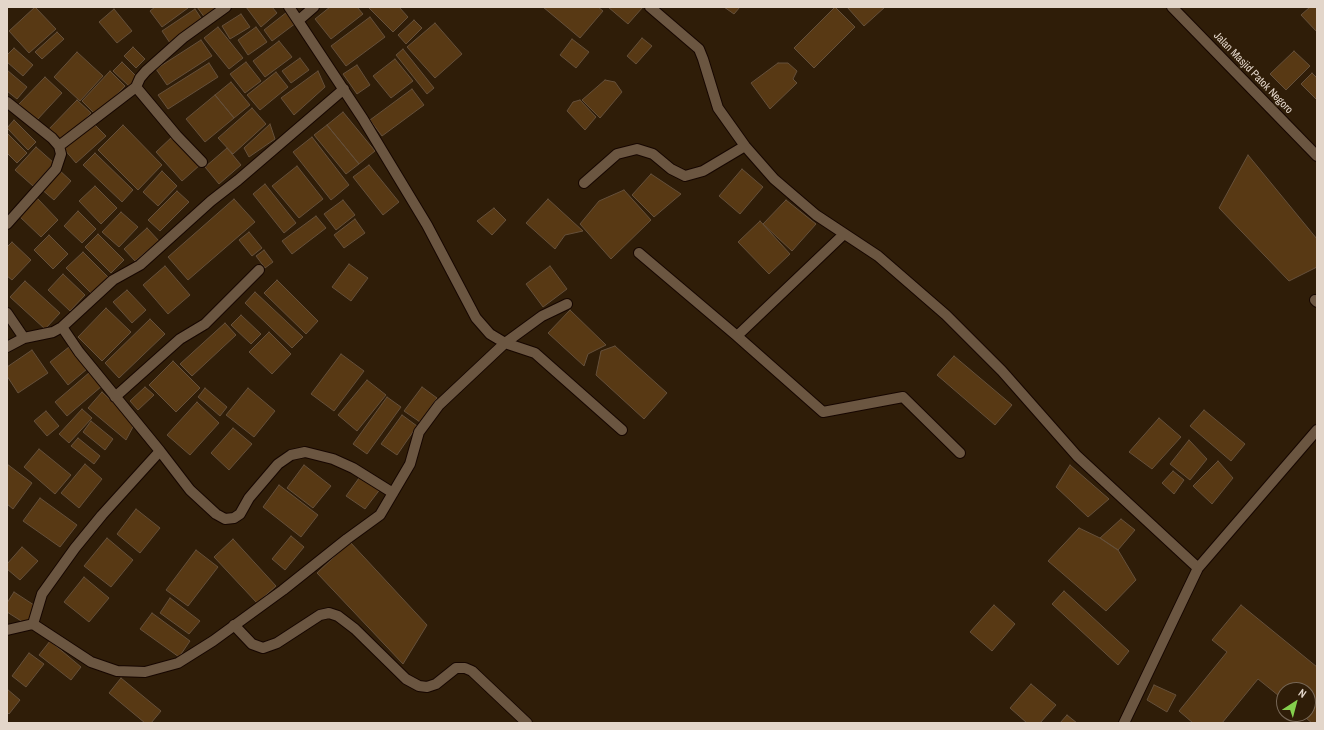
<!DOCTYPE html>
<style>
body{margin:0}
#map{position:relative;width:1324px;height:730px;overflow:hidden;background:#2f1d08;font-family:"Archivo Narrow",sans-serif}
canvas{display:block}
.frame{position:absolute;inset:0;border:8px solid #e3d6ca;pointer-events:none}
.north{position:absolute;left:1276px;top:682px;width:40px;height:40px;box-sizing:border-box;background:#2f1d08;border:1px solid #776756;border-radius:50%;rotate:36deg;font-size:11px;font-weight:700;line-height:16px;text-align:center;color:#e3d6ca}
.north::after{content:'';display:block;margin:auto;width:14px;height:18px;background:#85cf4d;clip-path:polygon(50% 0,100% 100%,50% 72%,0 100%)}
</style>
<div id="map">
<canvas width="1324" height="730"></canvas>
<div class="frame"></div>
<div class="north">N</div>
</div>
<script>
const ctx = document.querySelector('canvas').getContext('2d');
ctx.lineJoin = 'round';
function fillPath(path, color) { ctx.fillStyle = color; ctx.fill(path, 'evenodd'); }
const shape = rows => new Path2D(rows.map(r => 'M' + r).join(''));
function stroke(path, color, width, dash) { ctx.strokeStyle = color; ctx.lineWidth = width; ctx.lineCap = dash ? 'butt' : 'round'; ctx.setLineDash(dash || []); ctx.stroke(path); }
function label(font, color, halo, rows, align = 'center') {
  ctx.font = font + ' "Archivo Narrow",sans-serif'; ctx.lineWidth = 4; ctx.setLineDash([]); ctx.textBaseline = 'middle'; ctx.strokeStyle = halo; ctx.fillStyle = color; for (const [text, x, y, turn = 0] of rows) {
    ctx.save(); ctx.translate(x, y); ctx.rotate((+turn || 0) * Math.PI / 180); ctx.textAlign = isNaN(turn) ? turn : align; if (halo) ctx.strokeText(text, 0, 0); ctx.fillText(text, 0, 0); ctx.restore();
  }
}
const building = shape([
 [35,7,56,29,29,53,9,31,35,7],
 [155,7,188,7,188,8,162,27,150,11,155,7],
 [197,7,221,7,205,18,197,7],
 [246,7,272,7,277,13,261,27,246,7],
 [330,7,357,7,363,14,331,39,315,19,330,7],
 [368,7,399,7,408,17,393,32,368,7],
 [543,7,598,7,603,11,580,38,543,7],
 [608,7,643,7,628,24,608,7],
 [724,7,740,7,734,14,724,7],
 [835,7,855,27,814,68,794,48,835,7],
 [847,7,885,7,864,26,847,7],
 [1310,7,1317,7,1317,32,1301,15,1310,7],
 [114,9,132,31,117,43,99,22,114,9],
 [195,9,203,21,170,43,162,31,195,9],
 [287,12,296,23,272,41,264,30,287,12],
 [241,14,250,27,230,39,222,26,241,14],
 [370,17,385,37,346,66,331,46,370,17],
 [414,20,422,28,406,44,398,35,414,20],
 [435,23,462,54,435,78,407,47,435,23],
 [218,27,243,58,229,69,204,38,218,27],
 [256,27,267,42,248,55,238,40,256,27],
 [57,32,64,39,42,59,35,52,57,32],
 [642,38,652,46,636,64,627,56,642,38],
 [572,39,589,52,576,68,560,55,572,39],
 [201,40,212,56,167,85,156,69,201,40],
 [279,41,292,57,265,77,253,61,279,41],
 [133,47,145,59,136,68,124,56,133,47],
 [14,48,33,65,23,76,7,62,7,55,14,48],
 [403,49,434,88,427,94,396,55,403,49],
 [1294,51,1310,66,1286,90,1270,74,1294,51],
 [77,52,103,76,80,101,54,77,77,52],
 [300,58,309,70,291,83,282,71,300,58],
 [395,59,413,81,391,98,373,76,395,59],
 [122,62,138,78,130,87,113,71,122,62],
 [246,62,261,81,245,93,230,74,246,62],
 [209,63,218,77,168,109,158,95,209,63],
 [778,63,788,63,797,71,793,79,797,83,770,109,751,83,778,63],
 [357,65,370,85,357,94,343,74,357,65],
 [7,70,27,87,17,99,7,91,7,70],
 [110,71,125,86,97,116,82,101,110,71],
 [318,71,325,87,294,115,281,98,318,71],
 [276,72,288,87,260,110,247,95,276,72],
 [1312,73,1317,78,1317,100,1301,84,1312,73],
 [45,77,62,93,36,121,19,104,45,77],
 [605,80,615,82,622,92,600,118,582,100,605,80],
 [231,82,250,105,234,118,215,95,231,82],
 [412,89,424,105,382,136,370,120,412,89],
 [215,95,234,118,205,142,186,119,215,95],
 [77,100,91,113,62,144,48,130,77,100],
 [580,100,596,117,585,130,567,111,573,102,580,100],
 [252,108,266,124,233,154,218,138,252,108],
 [343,112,375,151,359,164,327,125,343,112],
 [14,120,36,142,28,150,7,128,14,120],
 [93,123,106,136,76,163,64,149,93,123],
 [270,124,275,139,249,157,244,148,270,124],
 [123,125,162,165,138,190,98,150,123,125],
 [327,125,359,164,346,174,314,135,327,125],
 [7,133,27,153,17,163,7,153,7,133],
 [173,136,200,165,182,181,156,152,173,136],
 [312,137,349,185,331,200,293,152,312,137],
 [36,147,54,163,33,186,15,170,36,147],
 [227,148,241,165,219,184,205,167,227,148],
 [95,153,133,190,122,202,83,165,95,153],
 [1248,155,1317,239,1317,267,1289,281,1219,208,1248,155],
 [369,165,399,202,383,215,353,177,369,165],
 [297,166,323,199,299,218,272,186,297,166],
 [58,169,71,181,54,200,40,188,58,169],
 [742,169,763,187,740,214,719,196,742,169],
 [162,171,177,186,158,206,143,192,162,171],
 [651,174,681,194,654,217,632,195,651,174],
 [265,184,296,223,284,233,253,194,265,184],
 [95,186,117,208,101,224,79,201,95,186],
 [624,190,651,220,611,259,580,224,599,201,624,190],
 [177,191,189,202,160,231,148,220,177,191],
 [37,198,58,220,41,237,19,216,37,198],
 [234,199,255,222,188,280,168,257,234,199],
 [548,199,583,231,565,235,555,249,526,223,548,199],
 [343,200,355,215,336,230,324,214,343,200],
 [786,200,816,224,792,251,763,224,786,200],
 [494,208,506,220,492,235,477,221,494,208],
 [78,211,96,229,82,243,64,226,78,211],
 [121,212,138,227,119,247,102,232,121,212],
 [316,216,326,228,292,254,282,241,316,216],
 [355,219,365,233,344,248,334,235,355,219],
 [760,221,790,254,769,274,738,242,760,221],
 [147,228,159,241,135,261,124,249,147,228],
 [249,232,262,248,252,256,239,240,249,232],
 [98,234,124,260,111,273,85,247,98,234],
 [49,235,68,254,53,269,34,250,49,235],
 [12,242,31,260,12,280,7,276,7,247,12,242],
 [264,250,273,262,265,268,256,256,264,250],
 [83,252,109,278,92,294,66,268,83,252],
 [349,264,368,278,351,301,332,287,349,264],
 [165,266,190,295,168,314,143,285,165,266],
 [550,266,567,289,543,307,526,284,550,266],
 [63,274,85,295,70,311,48,290,63,274],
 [277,280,318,321,306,334,264,293,277,280],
 [25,281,60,313,45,329,10,297,25,281],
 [127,290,146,310,132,323,113,302,127,290],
 [255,292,303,337,292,348,245,303,255,292],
 [106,308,131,332,102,361,78,337,106,308],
 [570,310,606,345,588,354,584,366,548,333,570,310],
 [241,315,261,334,251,344,231,325,241,315],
 [150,319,165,334,119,378,105,363,150,319],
 [225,323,236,335,192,376,180,364,225,323],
 [269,332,291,354,272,374,249,352,269,332],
 [615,346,667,393,644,419,596,375,601,351,615,346],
 [69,347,87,369,68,385,50,362,69,347],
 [32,350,48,373,18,393,7,376,7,367,32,350],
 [341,354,364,371,334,411,311,394,341,354],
 [954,356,1012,405,995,425,937,375,954,356],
 [173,361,200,388,176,412,149,385,173,361],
 [90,372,102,386,67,416,55,402,90,372],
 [367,380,386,395,357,431,338,415,367,380],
 [145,387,154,395,138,410,130,401,145,387],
 [422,387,437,398,420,422,404,411,422,387],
 [205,388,227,407,220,416,198,397,205,388],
 [248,388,275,411,254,437,226,415,248,388],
 [102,392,135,423,126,440,88,408,102,392],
 [387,397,401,407,367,454,353,444,387,397],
 [197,402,219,423,190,455,167,435,197,402],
 [82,409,92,418,69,443,59,434,82,409],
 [1204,410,1245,444,1231,461,1190,426,1204,410],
 [46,411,59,426,47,436,34,421,46,411],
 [402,415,417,426,397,455,381,444,402,415],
 [1159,418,1181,437,1152,469,1129,452,1159,418],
 [91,421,113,439,105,450,83,432,91,421],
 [233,428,252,444,229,470,211,453,233,428],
 [78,438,100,456,94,464,71,446,78,438],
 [1189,440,1207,459,1190,480,1170,464,1189,440],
 [39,449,71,475,55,494,24,467,39,449],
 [1218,461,1233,478,1212,504,1193,486,1218,461],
 [7,464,32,483,13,509,7,504,7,464],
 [85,464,102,479,79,508,61,493,85,464],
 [304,465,331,486,313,508,287,488,304,465],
 [1070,465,1109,499,1088,517,1056,487,1070,465],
 [1173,471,1184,480,1174,494,1162,483,1173,471],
 [362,474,381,488,365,509,346,496,362,474],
 [279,485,318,515,301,537,263,507,279,485],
 [40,498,77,525,60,547,23,521,40,498],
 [136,509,160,528,140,553,117,534,136,509],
 [1121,519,1135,530,1118,550,1100,538,1121,519],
 [1079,528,1100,538,1118,550,1136,580,1106,611,1048,561,1079,528],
 [291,536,304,547,285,570,272,559,291,536],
 [107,538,133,560,111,587,84,566,107,538],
 [233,539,276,586,257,603,214,557,233,539],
 [350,542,427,625,403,664,317,573,350,542],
 [22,547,38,561,20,580,7,569,7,564,22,547],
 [196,550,218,567,188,606,166,590,196,550],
 [84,577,109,598,89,622,64,602,84,577],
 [1064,591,1129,651,1118,665,1052,604,1064,591],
 [14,592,37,607,26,624,7,612,7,603,14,592],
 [170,598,200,621,189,634,160,613,170,598],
 [994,605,1015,624,992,651,970,632,994,605],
 [1241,605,1317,667,1317,723,1312,723,1301,714,1308,714,1308,690,1284,690,1284,700,1258,679,1222,723,1193,723,1179,711,1227,652,1212,640,1241,605],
 [152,613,190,641,179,657,140,629,152,613],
 [50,641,81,667,71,680,39,655,50,641],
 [29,653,44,664,26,687,12,676,29,653],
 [121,678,161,711,151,723,145,723,109,693,121,678],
 [1031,684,1056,705,1040,723,1027,723,1010,708,1031,684],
 [1154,685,1176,695,1167,712,1147,700,1154,685],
 [7,689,20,700,9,714,7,712,7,689],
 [1067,715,1077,723,1060,723,1067,715]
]);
const service = shape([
 [1315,300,1317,302],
 [234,625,252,644,263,648,277,643,320,615,329,613,338,616,355,629,406,679,419,686,427,687,436,684,456,668,465,668,472,671,527,723]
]);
const minor = shape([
 [289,7,363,119,427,225,476,318,490,334,505,343,535,353,622,430],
 [650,7,699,49,703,59,718,108,745,146,774,179,816,215,878,256,946,315,1002,371,1077,456,1198,568],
 [1172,7,1317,156],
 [299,20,314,7],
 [7,102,52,138,59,146,61,154,56,169,7,224],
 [59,146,136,87],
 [202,162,177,136,136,87,140,78,146,71,183,38,226,7],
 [584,183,617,154,637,149,653,154,671,169,685,176,703,171,745,146],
 [639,253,737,336,844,234],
 [7,313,24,338],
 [62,327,79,352,160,451,190,490,216,514,225,519,234,518,240,514,249,498,278,464,291,455,305,452,333,459,353,468,393,493],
 [737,336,823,412,903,397,960,453],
 [7,347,24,338,53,332,62,327,113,280,140,265,211,201,238,180,344,89],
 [115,397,180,339,205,324,259,270],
 [33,624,42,594,75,548,102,515,160,451],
 [7,630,33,624,91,662,117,671,145,672,178,663,213,641,283,590,347,539,380,515,410,464,419,432,439,405,505,343,542,316,567,304],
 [1124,723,1198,568,1317,430]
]);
const streetNames = [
 ["Jalan Masjid Patok Negoro",1253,73,46]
];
fillPath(building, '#583914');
stroke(building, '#65503b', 1);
stroke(service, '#160600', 12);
stroke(minor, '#160600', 12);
stroke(service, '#6b5641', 10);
stroke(minor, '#6b5641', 10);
label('11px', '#e3d6ca', '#2f1d08', streetNames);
</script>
